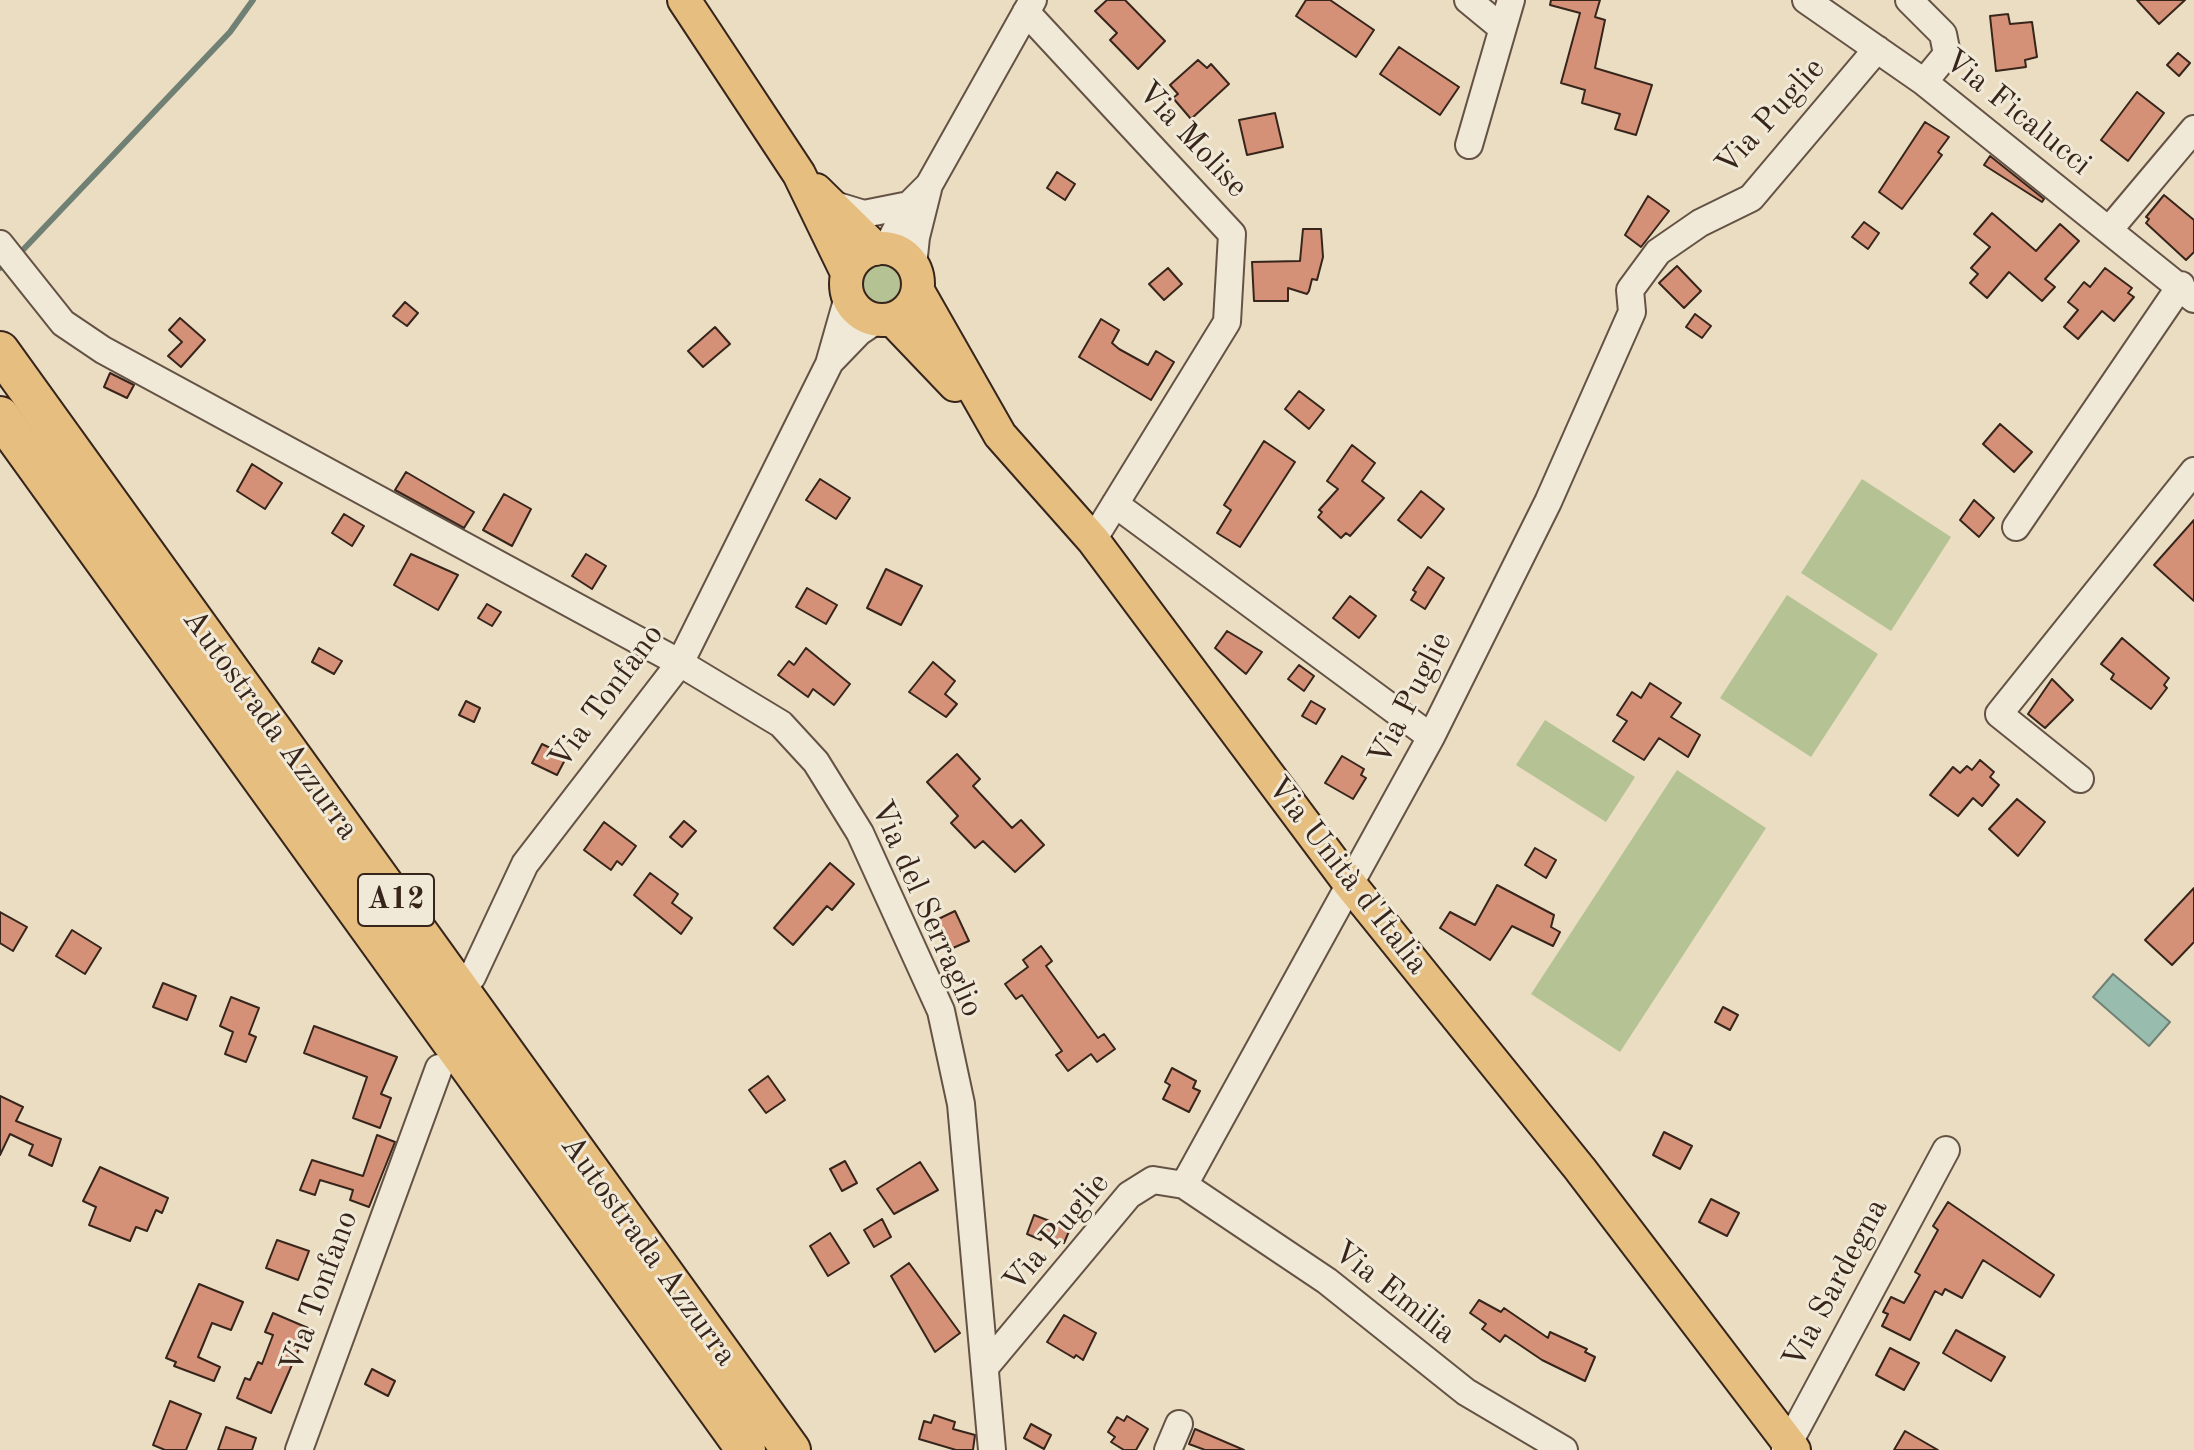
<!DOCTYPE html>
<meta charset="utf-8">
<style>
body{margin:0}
canvas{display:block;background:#eaddc1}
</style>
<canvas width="2194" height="1450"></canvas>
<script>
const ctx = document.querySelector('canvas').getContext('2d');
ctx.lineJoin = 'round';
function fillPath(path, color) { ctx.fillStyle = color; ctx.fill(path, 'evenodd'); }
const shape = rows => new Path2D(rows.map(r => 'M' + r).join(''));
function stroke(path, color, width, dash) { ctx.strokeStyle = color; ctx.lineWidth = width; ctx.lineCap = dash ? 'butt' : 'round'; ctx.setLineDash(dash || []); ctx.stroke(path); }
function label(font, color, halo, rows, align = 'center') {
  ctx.font = font + ' "Old Standard TT",serif'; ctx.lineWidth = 6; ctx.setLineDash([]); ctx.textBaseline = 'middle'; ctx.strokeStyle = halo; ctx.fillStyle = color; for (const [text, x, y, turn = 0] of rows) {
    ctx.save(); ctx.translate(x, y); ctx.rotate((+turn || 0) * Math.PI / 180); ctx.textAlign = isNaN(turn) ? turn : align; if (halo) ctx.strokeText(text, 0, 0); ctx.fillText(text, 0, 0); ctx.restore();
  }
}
const green = shape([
 '860 283a22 22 0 1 1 44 0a22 22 0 1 1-44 0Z',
 [1862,479,1951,537,1891,631,1801,573],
 [1787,595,1878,654,1811,757,1720,698],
 [1545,720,1635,777,1606,822,1516,765],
 [1677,770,1766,828,1620,1052,1531,994]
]);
const water = shape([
 [2113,974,2170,1022,2149,1046,2093,997,2113,974]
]);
const stream = shape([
 [20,253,230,32,253,0],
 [0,268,1,267]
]);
const building = shape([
 [1107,0,1125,0,1165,41,1138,69,1110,40,1117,33,1095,11,1107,0],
 [1306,0,1330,0,1374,30,1356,57,1296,16,1306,0],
 [1551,0,1600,0,1595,17,1605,20,1595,68,1652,85,1636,135,1615,129,1620,114,1582,103,1585,90,1561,83,1580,13,1550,5,1551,0],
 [2137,0,2185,0,2159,24,2137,0],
 [2008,14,2010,24,2032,22,2037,57,2025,60,2026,67,1996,71,1990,16,2008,14],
 [1399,47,1459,87,1440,115,1380,74,1399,47],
 [2178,53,2190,63,2179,76,2167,65,2178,53],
 [1198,60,1207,68,1211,64,1229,84,1191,119,1173,98,1178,94,1170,85,1198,60],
 [2137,92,2164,113,2128,161,2101,140,2137,92],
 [1275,113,1283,147,1247,155,1239,120,1275,113],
 [1925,122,1949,137,1938,152,1942,155,1902,209,1879,192,1925,122],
 [1990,156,2044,199,2042,202,1984,165,1990,156],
 [1057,172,1075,184,1065,200,1047,188,1057,172],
 [2164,195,2194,220,2194,252,2186,260,2146,223,2149,219,2146,217,2164,195],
 [1648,196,1669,211,1641,247,1625,235,1648,196],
 [1992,213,2036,251,2060,224,2079,241,2045,279,2055,287,2042,301,2009,272,1987,298,1970,283,1978,274,1971,268,1990,247,1974,234,1992,213],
 [1864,222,1879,233,1868,249,1852,237,1864,222],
 [1303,229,1321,229,1323,257,1317,280,1312,279,1309,291,1307,294,1288,288,1288,301,1254,301,1252,262,1300,261,1303,229],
 [1677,266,1701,291,1684,308,1659,283,1677,266],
 [1168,268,1182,284,1164,300,1149,284,1168,268],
 [2105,268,2132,288,2128,293,2134,297,2114,321,2102,311,2078,339,2064,327,2078,310,2068,302,2084,282,2090,287,2105,268],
 [405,302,418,313,407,326,393,316,405,302],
 [1695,314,1711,326,1702,338,1686,327,1695,314],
 [180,318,205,340,181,367,168,356,182,342,169,330,180,318],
 [1101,319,1119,330,1112,343,1119,349,1148,365,1156,351,1174,362,1151,400,1079,357,1101,319],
 [715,327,730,344,703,367,688,351,715,327],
 [110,373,134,385,127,398,104,387,110,373],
 [1299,391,1324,410,1309,429,1285,409,1299,391],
 [2000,424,2032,452,2014,472,1983,444,2000,424],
 [1264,441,1295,462,1240,547,1217,533,1231,510,1224,505,1264,441],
 [1352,445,1375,463,1362,481,1384,498,1350,536,1346,533,1341,538,1318,517,1322,512,1319,510,1338,489,1327,481,1352,445],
 [252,464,282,483,265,509,237,491,252,464],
 [406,472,474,512,464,528,395,490,406,472],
 [820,479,850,498,836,519,806,500,820,479],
 [1421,491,1444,509,1421,538,1398,520,1421,491],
 [504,494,531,509,512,546,483,530,504,494],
 [1974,500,1994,518,1979,537,1960,520,1974,500],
 [344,514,364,526,352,546,332,533,344,514],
 [2194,520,2194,601,2154,565,2194,520],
 [411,554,458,575,438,610,394,585,411,554],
 [586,554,606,566,592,589,572,576,586,554],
 [1428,567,1444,578,1425,609,1411,600,1416,592,1413,590,1428,567],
 [886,569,922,586,901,625,867,608,886,569],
 [807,588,837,605,826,624,796,607,807,588],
 [1350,596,1376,616,1359,638,1333,618,1350,596],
 [487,604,501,612,492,626,478,618,487,604],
 [1227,631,1262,652,1246,674,1215,648,1227,631],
 [2122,638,2169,678,2164,685,2167,688,2151,709,2111,679,2114,674,2101,664,2122,638],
 [319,648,342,661,334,674,312,662,319,648],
 [806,648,850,684,834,705,813,689,808,697,778,675,789,661,794,665,806,648],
 [933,662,955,681,945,694,957,704,946,717,909,692,933,662],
 [1299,665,1314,676,1304,691,1288,679,1299,665],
 [2052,679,2073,700,2045,728,2028,714,2052,679],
 [1650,683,1681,703,1671,717,1700,735,1688,757,1659,738,1644,760,1613,741,1627,721,1617,715,1632,692,1641,698,1650,683],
 [466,701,480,708,474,722,459,715,466,701],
 [1311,701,1325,709,1316,724,1302,716,1311,701],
 [542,744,567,756,557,775,532,763,542,744],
 [957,754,980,779,973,786,1012,828,1021,820,1044,845,1015,872,983,841,975,848,951,823,958,816,927,782,957,754],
 [1342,756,1364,769,1361,775,1366,778,1353,799,1325,783,1342,756],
 [1980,760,1994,772,1990,777,1999,785,1982,806,1973,798,1958,816,1930,795,1953,767,1960,773,1967,766,1972,770,1980,760],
 [2017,799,2045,822,2018,856,1989,829,2017,799],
 [684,821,696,831,682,847,670,837,684,821],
 [604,822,636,846,622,865,617,861,611,870,584,850,604,822],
 [1535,848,1556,860,1546,878,1525,865,1535,848],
 [830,863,854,884,832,910,827,906,793,945,774,928,830,863],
 [650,873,678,894,672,903,692,918,681,934,634,895,650,873],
 [1497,885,1554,915,1551,927,1560,932,1553,946,1512,926,1490,960,1440,928,1450,912,1475,925,1497,885],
 [2194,888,2194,942,2172,965,2145,940,2194,888],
 [955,911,969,941,946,951,932,922,955,911],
 [0,912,27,927,13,951,0,943,0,912],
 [72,930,101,948,85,974,56,956,72,930],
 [1041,946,1052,961,1046,966,1098,1038,1104,1034,1115,1049,1097,1062,1091,1054,1068,1071,1056,1055,1062,1051,1022,995,1016,999,1005,984,1028,967,1023,960,1041,946],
 [163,983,196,996,187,1020,153,1007,163,983],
 [231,997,259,1008,249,1034,256,1037,246,1062,225,1054,233,1032,220,1026,231,997],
 [1723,1007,1738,1015,1730,1030,1715,1022,1723,1007],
 [314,1026,397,1057,381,1094,391,1098,380,1128,353,1118,367,1077,304,1053,314,1026],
 [1172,1068,1196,1081,1193,1088,1200,1091,1189,1112,1163,1099,1170,1085,1165,1082,1172,1068],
 [768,1076,785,1100,766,1113,749,1090,768,1076],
 [0,1096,23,1107,16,1121,61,1139,52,1166,29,1155,33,1145,10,1134,0,1155,0,1096],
 [1664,1132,1692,1146,1680,1169,1653,1155,1664,1132],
 [377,1135,395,1142,369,1207,350,1200,353,1190,320,1180,315,1195,300,1190,312,1160,363,1176,377,1135],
 [845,1161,857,1183,842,1191,830,1169,845,1161],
 [920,1162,938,1190,894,1214,877,1189,920,1162],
 [100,1167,168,1198,162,1213,156,1210,147,1231,136,1227,130,1241,89,1225,96,1207,83,1201,100,1167],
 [1711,1199,1739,1213,1727,1236,1699,1222,1711,1199],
 [1948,1202,2054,1275,2040,1297,1983,1260,1962,1298,1945,1289,1942,1295,1935,1291,1910,1340,1882,1326,1888,1314,1883,1312,1891,1297,1904,1303,1920,1275,1915,1272,1938,1230,1933,1226,1948,1202],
 [1034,1215,1070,1229,1064,1243,1043,1235,1041,1240,1027,1234,1034,1215],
 [882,1219,891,1237,874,1247,864,1230,882,1219],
 [830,1233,849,1263,828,1276,810,1246,830,1233],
 [277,1240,309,1251,298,1280,266,1268,277,1240],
 [909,1263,960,1333,935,1352,891,1276,909,1263],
 [199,1284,243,1302,231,1330,212,1323,198,1357,220,1367,214,1381,174,1366,176,1362,166,1358,199,1284],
 [1479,1300,1501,1312,1504,1308,1548,1338,1550,1332,1587,1349,1585,1352,1595,1357,1585,1381,1542,1360,1505,1335,1500,1342,1482,1329,1486,1324,1470,1313,1479,1300],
 [273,1313,308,1328,271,1413,237,1398,245,1378,250,1380,258,1362,262,1364,273,1335,265,1332,273,1313],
 [1064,1315,1096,1333,1083,1360,1076,1355,1074,1358,1047,1342,1064,1315],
 [1956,1330,2005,1357,1991,1381,1943,1353,1956,1330],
 [1890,1348,1919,1363,1904,1390,1876,1375,1890,1348],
 [372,1369,395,1381,388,1396,365,1384,372,1369],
 [170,1401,201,1414,186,1450,165,1450,153,1445,170,1401],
 [934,1415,955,1422,953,1429,975,1435,973,1450,956,1450,919,1439,924,1421,931,1423,934,1415],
 [1127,1416,1148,1429,1136,1450,1124,1450,1111,1442,1115,1437,1108,1432,1117,1417,1124,1421,1127,1416],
 [1031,1424,1051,1435,1044,1449,1024,1438,1031,1424],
 [226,1427,256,1438,252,1450,218,1450,226,1427],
 [1195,1429,1244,1450,1205,1450,1189,1444,1195,1429],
 [1905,1431,1938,1450,1894,1450,1905,1431]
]);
const minor = shape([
 [1468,0,1502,28],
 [1806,0,1924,82,2194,299],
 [1909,0,1943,34,1947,54,1924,82],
 [1026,12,1232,234,1227,322,1093,540],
 [1469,145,1511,0],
 [831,204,864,214,909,205],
 [2109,230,2194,129],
 [0,244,63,323,103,350,680,663,781,724,816,762,860,833,941,1011,961,1104,992,1450],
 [886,249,909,205,929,185,1033,0],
 [913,266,916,237,928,189],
 [831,361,859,332,877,320],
 [1115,504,1431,737],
 [2016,527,2181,285],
 [2080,779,1999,714,2194,471],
 [472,977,525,864,680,663,829,364,848,297],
 [1184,1185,1327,1281,1466,1392,1564,1450],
 [987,1365,1129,1195,1153,1180,1184,1185,1431,737,1548,502,1632,312,1630,290,1658,252,1700,223,1751,198,1877,49],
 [299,1450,439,1068],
 [1168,1450,1179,1424],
 [1785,1450,1946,1150]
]);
const major = shape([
 [684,0,799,174,847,273],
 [816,190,876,249],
 '846 284a36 36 0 1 1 72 0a36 36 0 1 1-72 0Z',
 [918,291,1000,435,1093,540,1349,883,1580,1169,1794,1450],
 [892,319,955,385]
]);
const highway = shape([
 [0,351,791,1450],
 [0,416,746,1450]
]);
const shields = [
 [396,900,76]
];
const shieldNames = [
 ["A12",396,900]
];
const streetNames = [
 ["Via Ficalucci",2017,113,39],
 ["Via Puglie",1771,117,-48],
 ["Via Molise",1192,140,47],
 ["Via Tonfano",607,697,-54],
 ["Via Puglie",1411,699,-63],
 ["Autostrada Azzurra",270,725,54],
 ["Via Unità d'Italia",1347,876,52],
 ["Via del Serraglio",926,909,66],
 ["Via Puglie",1057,1233,-50],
 ["Autostrada Azzurra",648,1251,54],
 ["Via Sardegna",1836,1284,-62],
 ["Via Tonfano",320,1292,-70],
 ["Via Emilia",1394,1293,38]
];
fillPath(green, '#b5c294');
fillPath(water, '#98bdae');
stroke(water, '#718074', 2);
stroke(stream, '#718074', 6);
fillPath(building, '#d49177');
stroke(building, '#37251c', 2);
stroke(minor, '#645345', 30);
stroke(major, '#37251c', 36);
stroke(highway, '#37251c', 42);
stroke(minor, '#f1e9d7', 26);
stroke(major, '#e5be80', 32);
stroke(highway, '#e5be80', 38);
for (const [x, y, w] of shields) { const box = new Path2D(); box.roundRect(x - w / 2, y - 26, w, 52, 6); ctx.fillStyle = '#f1e9d7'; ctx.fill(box); stroke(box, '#37251c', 2); }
label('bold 30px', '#37251c', null, shieldNames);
label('32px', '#37251c', '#f1e9d7', streetNames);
</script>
